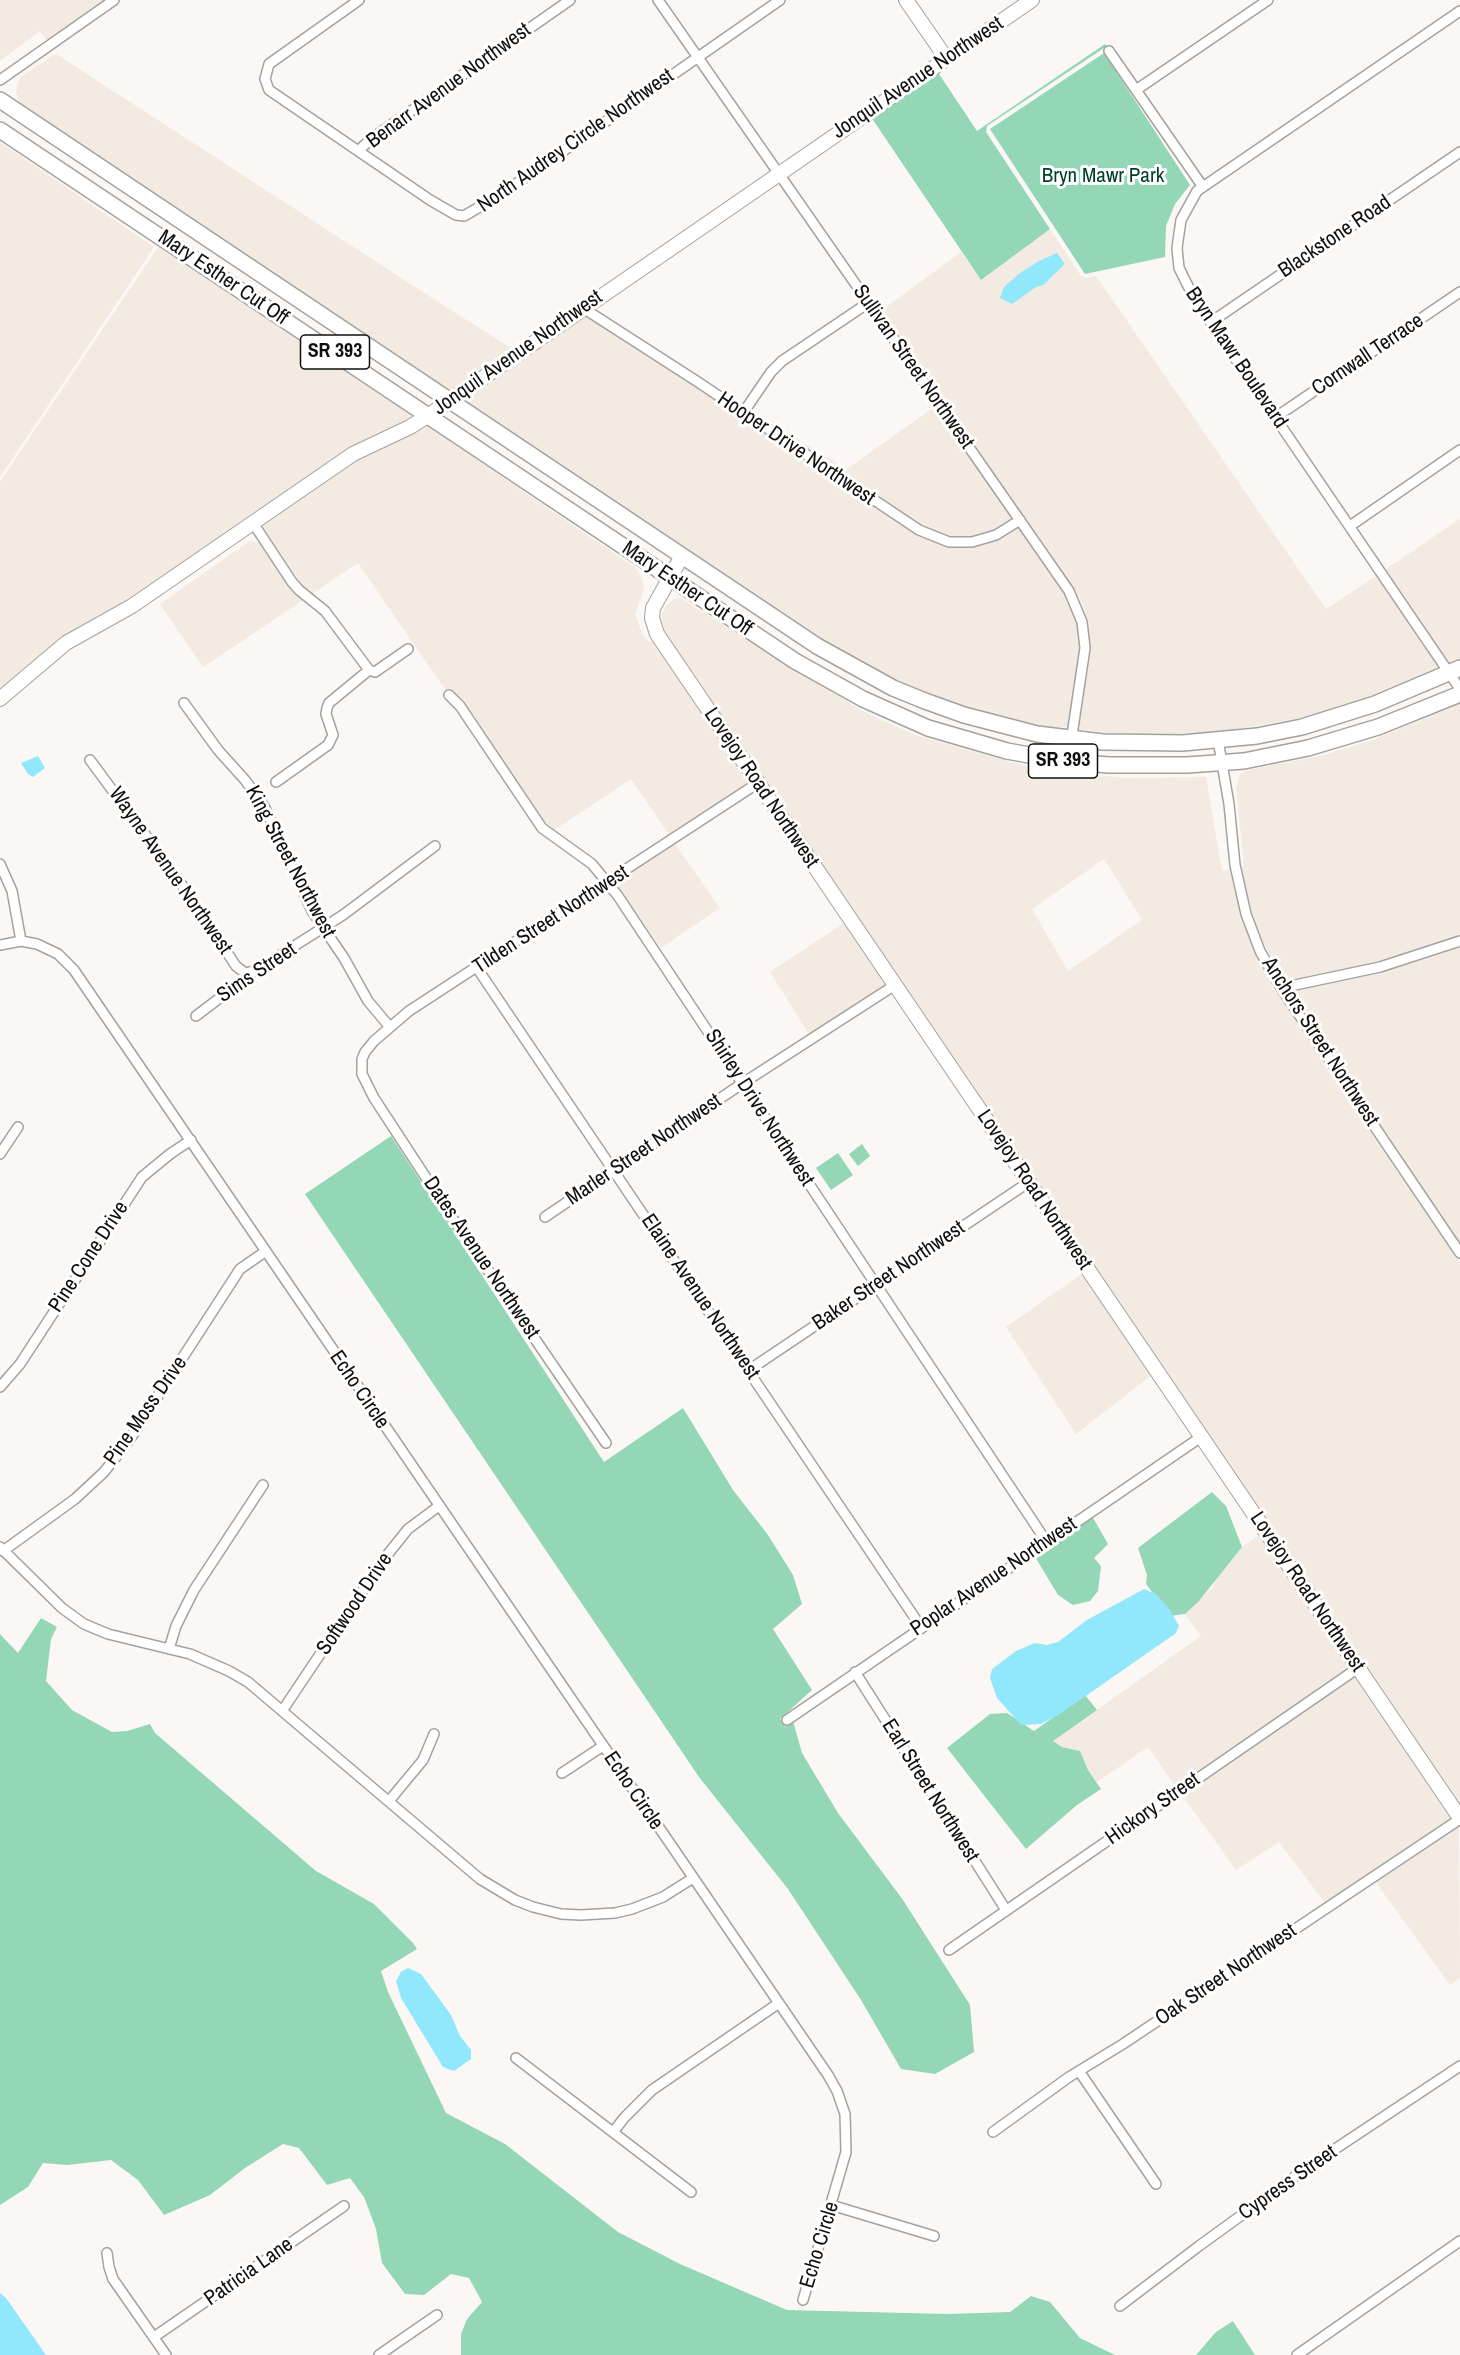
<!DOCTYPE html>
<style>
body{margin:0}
canvas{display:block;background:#fbf7f4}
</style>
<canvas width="1460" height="2355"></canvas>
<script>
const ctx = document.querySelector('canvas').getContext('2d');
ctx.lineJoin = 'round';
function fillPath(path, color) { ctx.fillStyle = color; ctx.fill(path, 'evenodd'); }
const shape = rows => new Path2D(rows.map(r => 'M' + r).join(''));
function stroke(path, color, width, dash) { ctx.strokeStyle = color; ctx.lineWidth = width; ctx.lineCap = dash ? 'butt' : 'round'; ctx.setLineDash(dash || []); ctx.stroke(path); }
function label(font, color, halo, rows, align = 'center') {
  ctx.font = font + ' "Archivo Narrow",sans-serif'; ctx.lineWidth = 6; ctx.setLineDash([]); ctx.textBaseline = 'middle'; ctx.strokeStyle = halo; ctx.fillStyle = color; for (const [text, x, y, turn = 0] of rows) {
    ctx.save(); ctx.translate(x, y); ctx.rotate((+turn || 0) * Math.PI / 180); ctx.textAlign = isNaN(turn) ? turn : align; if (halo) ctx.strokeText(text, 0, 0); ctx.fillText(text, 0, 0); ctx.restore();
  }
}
const built = shape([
 [0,0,105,0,47,41,40,31,0,61],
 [56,54,443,305,514,350,451,393,20,103,16,92,20,77],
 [0,142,154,247,0,477],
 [1050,229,1081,276,1086,278,1096,276,1326,609,1377,575,1439,668,1358,701,1317,715,1220,732,1184,736,1125,735,1079,729,1091,648,1088,621,1083,606,1074,588,881,311,961,252,981,280],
 [158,247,415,418,0,692,0,482],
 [583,314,694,386,916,535,947,547,972,547,997,540,1018,527,1064,594,1077,624,1080,649,1068,727,1048,727,985,714,940,700,858,662,747,591,646,521,459,399],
 [934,407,1012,519,994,531,972,537,950,537,922,525,751,411,847,469],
 [424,424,636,568,642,578,644,590,635,614,642,633,649,642,654,639,751,782,670,836,631,779,554,830,538,814,465,703,450,688,446,691,358,563,312,594,303,586,260,524,355,458],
 [1460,519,1460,659,1450,663,1386,569],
 [250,541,260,543,288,585,303,600,203,667,160,604],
 [680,598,866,713,915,735,1035,769,1126,778,1206,777,1222,871,1230,869,1241,916,1261,965,1276,994,1278,994,1460,1263,1460,1808,663,632,664,630,661,617,666,606,674,599],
 [1104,859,1142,920,1068,971,1032,909],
 [1460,704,1460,936,1379,962,1285,982,1258,932,1246,892,1241,867,1244,866,1236,787,1240,774,1248,770,1324,755,1373,740],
 [675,844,720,908,661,948,616,883],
 [846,922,887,984,809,1034,770,972],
 [1460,946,1460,1243,1290,992,1381,972],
 [1083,1273,1152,1375,1076,1434,1006,1327],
 [1198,1444,1351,1667,1176,1787,1148,1747,1097,1782,1088,1770,1080,1751,1062,1747,1053,1741,1201,1636,1185,1614,1212,1588,1220,1573,1240,1549,1259,1535],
 [1356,1675,1453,1818,1325,1903,1279,1842,1236,1870,1182,1795],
 [1459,1826,1460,1978,1450,1985,1375,1881]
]);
const green = shape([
 [1105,44,1107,46,987,126,986,132,1050,229,981,280,871,117,937,71,977,131],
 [1104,53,1190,185,1175,204,1166,226,1165,257,1085,274,990,129],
 [391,1136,604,1462,683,1408,733,1490,768,1535,793,1575,802,1604,773,1629,812,1690,780,1719,785,1727,793,1721,802,1753,838,1813,903,1900,970,2005,974,2052,935,2074,901,2069,861,2000,788,1889,699,1777,305,1194],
 [862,1144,870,1156,858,1166,849,1154],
 [838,1153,853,1175,831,1190,816,1168],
 [1212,1492,1226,1506,1242,1547,1199,1601,1185,1614,1170,1616,1146,1584,1147,1575,1138,1548],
 [1092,1516,1108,1544,1094,1558,1101,1566,1098,1591,1090,1601,1073,1605,1058,1595,1034,1555],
 [41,1618,57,1627,51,1639,46,1681,72,1710,112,1732,127,1731,150,1724,155,1733,316,1871,374,1904,413,1943,417,1949,381,1971,388,1992,446,2113,505,2144,618,2232,680,2264,787,2310,947,2314,1010,2312,1031,2296,1050,2302,1080,2338,1115,2355,461,2355,461,2334,467,2319,482,2302,469,2278,451,2274,424,2295,405,2294,382,2263,376,2229,364,2197,350,2178,327,2185,299,2148,283,2144,245,2168,210,2195,164,2215,138,2180,111,2160,67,2165,43,2163,28,2187,0,2205,0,1634,18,1653],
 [1085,1695,1097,1710,1053,1741,1062,1747,1080,1751,1088,1770,1101,1789,1077,1805,1026,1849,947,1748,990,1714,1007,1713,1034,1731],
 [1233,2321,1255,2355,1196,2355,1216,2332]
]);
const water = shape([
 [1057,253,1064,263,1063,266,1043,285,1036,287,1012,304,1000,298,1004,287,1020,273,1039,261],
 [38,756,45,768,33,777,28,774,21,763],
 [1144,1589,1156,1594,1170,1610,1179,1626,1176,1633,1060,1714,1041,1724,1021,1725,997,1698,990,1678,992,1669,1016,1651,1035,1643,1047,1645,1058,1642,1087,1620],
 [408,1968,421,1974,451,2015,460,2036,471,2050,471,2059,454,2071,443,2067,401,1998,396,1981,401,1972],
 [0,2293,6,2298,46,2355,0,2355]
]);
const street = shape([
 [359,0,269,64,265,79,269,90,430,200,456,215,464,216,500,195,780,0],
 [658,0,1069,591,1082,622,1085,648,1068,762],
 [1460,11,1197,191,1181,220,1177,248,1179,268,1194,298,1460,689],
 [1109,51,1203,187],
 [0,80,114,0],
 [1136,90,1268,0],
 [358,151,371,139,570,0],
 [583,308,698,382,919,530,949,542,972,542,996,535,1020,520],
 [1211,322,1460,152],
 [743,413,771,372,782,361,868,303],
 [1276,417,1460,292],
 [253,523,292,582,299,590,325,611,369,670,375,672,408,649],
 [1350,526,1460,450],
 [449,695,460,706,542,828,592,864,618,896,1046,1541],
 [184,703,218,750,245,780,264,806,312,911,344,958,368,1001,389,1026],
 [1218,740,1229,804,1235,865,1246,914,1260,951,1281,988,1460,1253],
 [90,760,178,879,236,966,245,973,255,971],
 [276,782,328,745,333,735,326,714,327,708,329,703,369,670],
 [0,864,12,891,21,941],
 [0,945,21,941,37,944,58,954,74,970,828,2075,837,2091,845,2114,846,2152,803,2300],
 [477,968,921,1627],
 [1281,988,1380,967,1460,941],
 [196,1016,255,971,343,915,435,846],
 [0,1154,18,1127],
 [545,1217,743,1083,895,985],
 [749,1370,1029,1182],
 [0,1387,20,1364,142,1177,170,1154,191,1140],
 [606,1443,453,1219,374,1098,362,1074,362,1059,365,1052,374,1041,409,1011,758,783],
 [0,1547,62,1608,84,1624,108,1634,190,1654,229,1671,248,1682,480,1879,515,1900,533,1907,561,1914,581,1915,615,1913,632,1909,663,1897,693,1878],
 [3,1551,75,1499,104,1472,130,1439,240,1269,266,1251],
 [169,1649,176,1626,194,1590,263,1485],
 [855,1672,1006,1910],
 [282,1711,384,1559,408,1529,439,1506],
 [787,1720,1201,1437],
 [562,1773,603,1746],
 [389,1801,423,1760,434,1734],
 [949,1950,1358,1668],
 [516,2058,691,2192],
 [1079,2071,1156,2184],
 [614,2131,624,2118,652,2090,779,2003],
 [993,2132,1069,2077,1123,2044,1460,1819],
 [831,2205,934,2236],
 [107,2253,109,2267,113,2279,166,2355],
 [1120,2306,1199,2246,1308,2167,1460,2066],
 [154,2337,344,2206],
 [379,2355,437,2315],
 [1297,2355,1460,2241]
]);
const secondary = shape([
 [906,0,946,58],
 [682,556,653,608,652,618,657,634,1460,1818],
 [0,699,66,643,132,606,353,454,410,427,429,415,1032,0]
]);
const primary = shape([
 [0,100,817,646,893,688,925,701,964,715,1037,734,1103,742,1183,743,1257,736,1302,727,1375,704,1460,668],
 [0,130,795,661,863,699,928,728,1007,751,1068,762,1110,765,1187,765,1244,761,1308,748,1378,727,1460,694]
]);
const shields = [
 [335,352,69],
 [1063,761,69]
];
const shieldNames = [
 ["SR 393",335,352],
 ["SR 393",1063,761]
];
const streetNames = [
 ["Jonquil Avenue Northwest",918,78,-34],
 ["Benarr Avenue Northwest",449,86,-36],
 ["North Audrey Circle Northwest",576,141,-35],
 ["Blackstone Road",1335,237,-34],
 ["Mary Esther Cut Off",223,278,34],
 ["Jonquil Avenue Northwest",518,353,-35],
 ["Cornwall Terrace",1368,355,-34],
 ["Bryn Mawr Boulevard",1236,358,56],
 ["Sullivan Street Northwest",913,367,55],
 ["Hooper Drive Northwest",796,449,34],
 ["Mary Esther Cut Off",687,589,34],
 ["Lovejoy Road Northwest",761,788,56],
 ["King Street Northwest",290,862,62],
 ["Wayne Avenue Northwest",170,871,55],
 ["Tilden Street Northwest",551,920,-33],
 ["Sims Street",257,973,-34],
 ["Anchors Street Northwest",1320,1042,57],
 ["Shirley Drive Northwest",759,1108,57],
 ["Marler Street Northwest",644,1150,-34],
 ["Lovejoy Road Northwest",1034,1190,56],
 ["Pine Cone Drive",89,1257,-57],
 ["Dates Avenue Northwest",481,1258,56],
 ["Baker Street Northwest",889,1276,-34],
 ["Elaine Avenue Northwest",700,1297,56],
 ["Echo Circle",359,1390,56],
 ["Pine Moss Drive",146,1411,-55],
 ["Poplar Avenue Northwest",994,1577,-34],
 ["Lovejoy Road Northwest",1307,1592,56],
 ["Softwood Drive",355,1604,-56],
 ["Echo Circle",633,1791,56],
 ["Earl Street Northwest",930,1791,58],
 ["Hickory Street",1153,1809,-35],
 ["Oak Street Northwest",1226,1975,-34],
 ["Cypress Street",1288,2183,-35],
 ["Echo Circle",820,2245,-73],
 ["Patricia Lane",249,2272,-35]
];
const parkNames = [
 ["Bryn Mawr Park",1103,176]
];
fillPath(built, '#f3eae1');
fillPath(green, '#94d7b6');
fillPath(water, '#91e7fc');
stroke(street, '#a5a19e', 12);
stroke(secondary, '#a5a19e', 16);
stroke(primary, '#a5a19e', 18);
stroke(street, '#fff', 9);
stroke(secondary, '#fff', 14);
stroke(primary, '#fff', 15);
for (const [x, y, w] of shields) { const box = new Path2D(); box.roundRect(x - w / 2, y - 17, w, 34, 4.5); ctx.fillStyle = '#fff'; ctx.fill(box); stroke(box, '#100f0e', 1.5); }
label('bold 20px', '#100f0e', null, shieldNames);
label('21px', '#100f0e', '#fff', streetNames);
label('21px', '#003e28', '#fff', parkNames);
</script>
